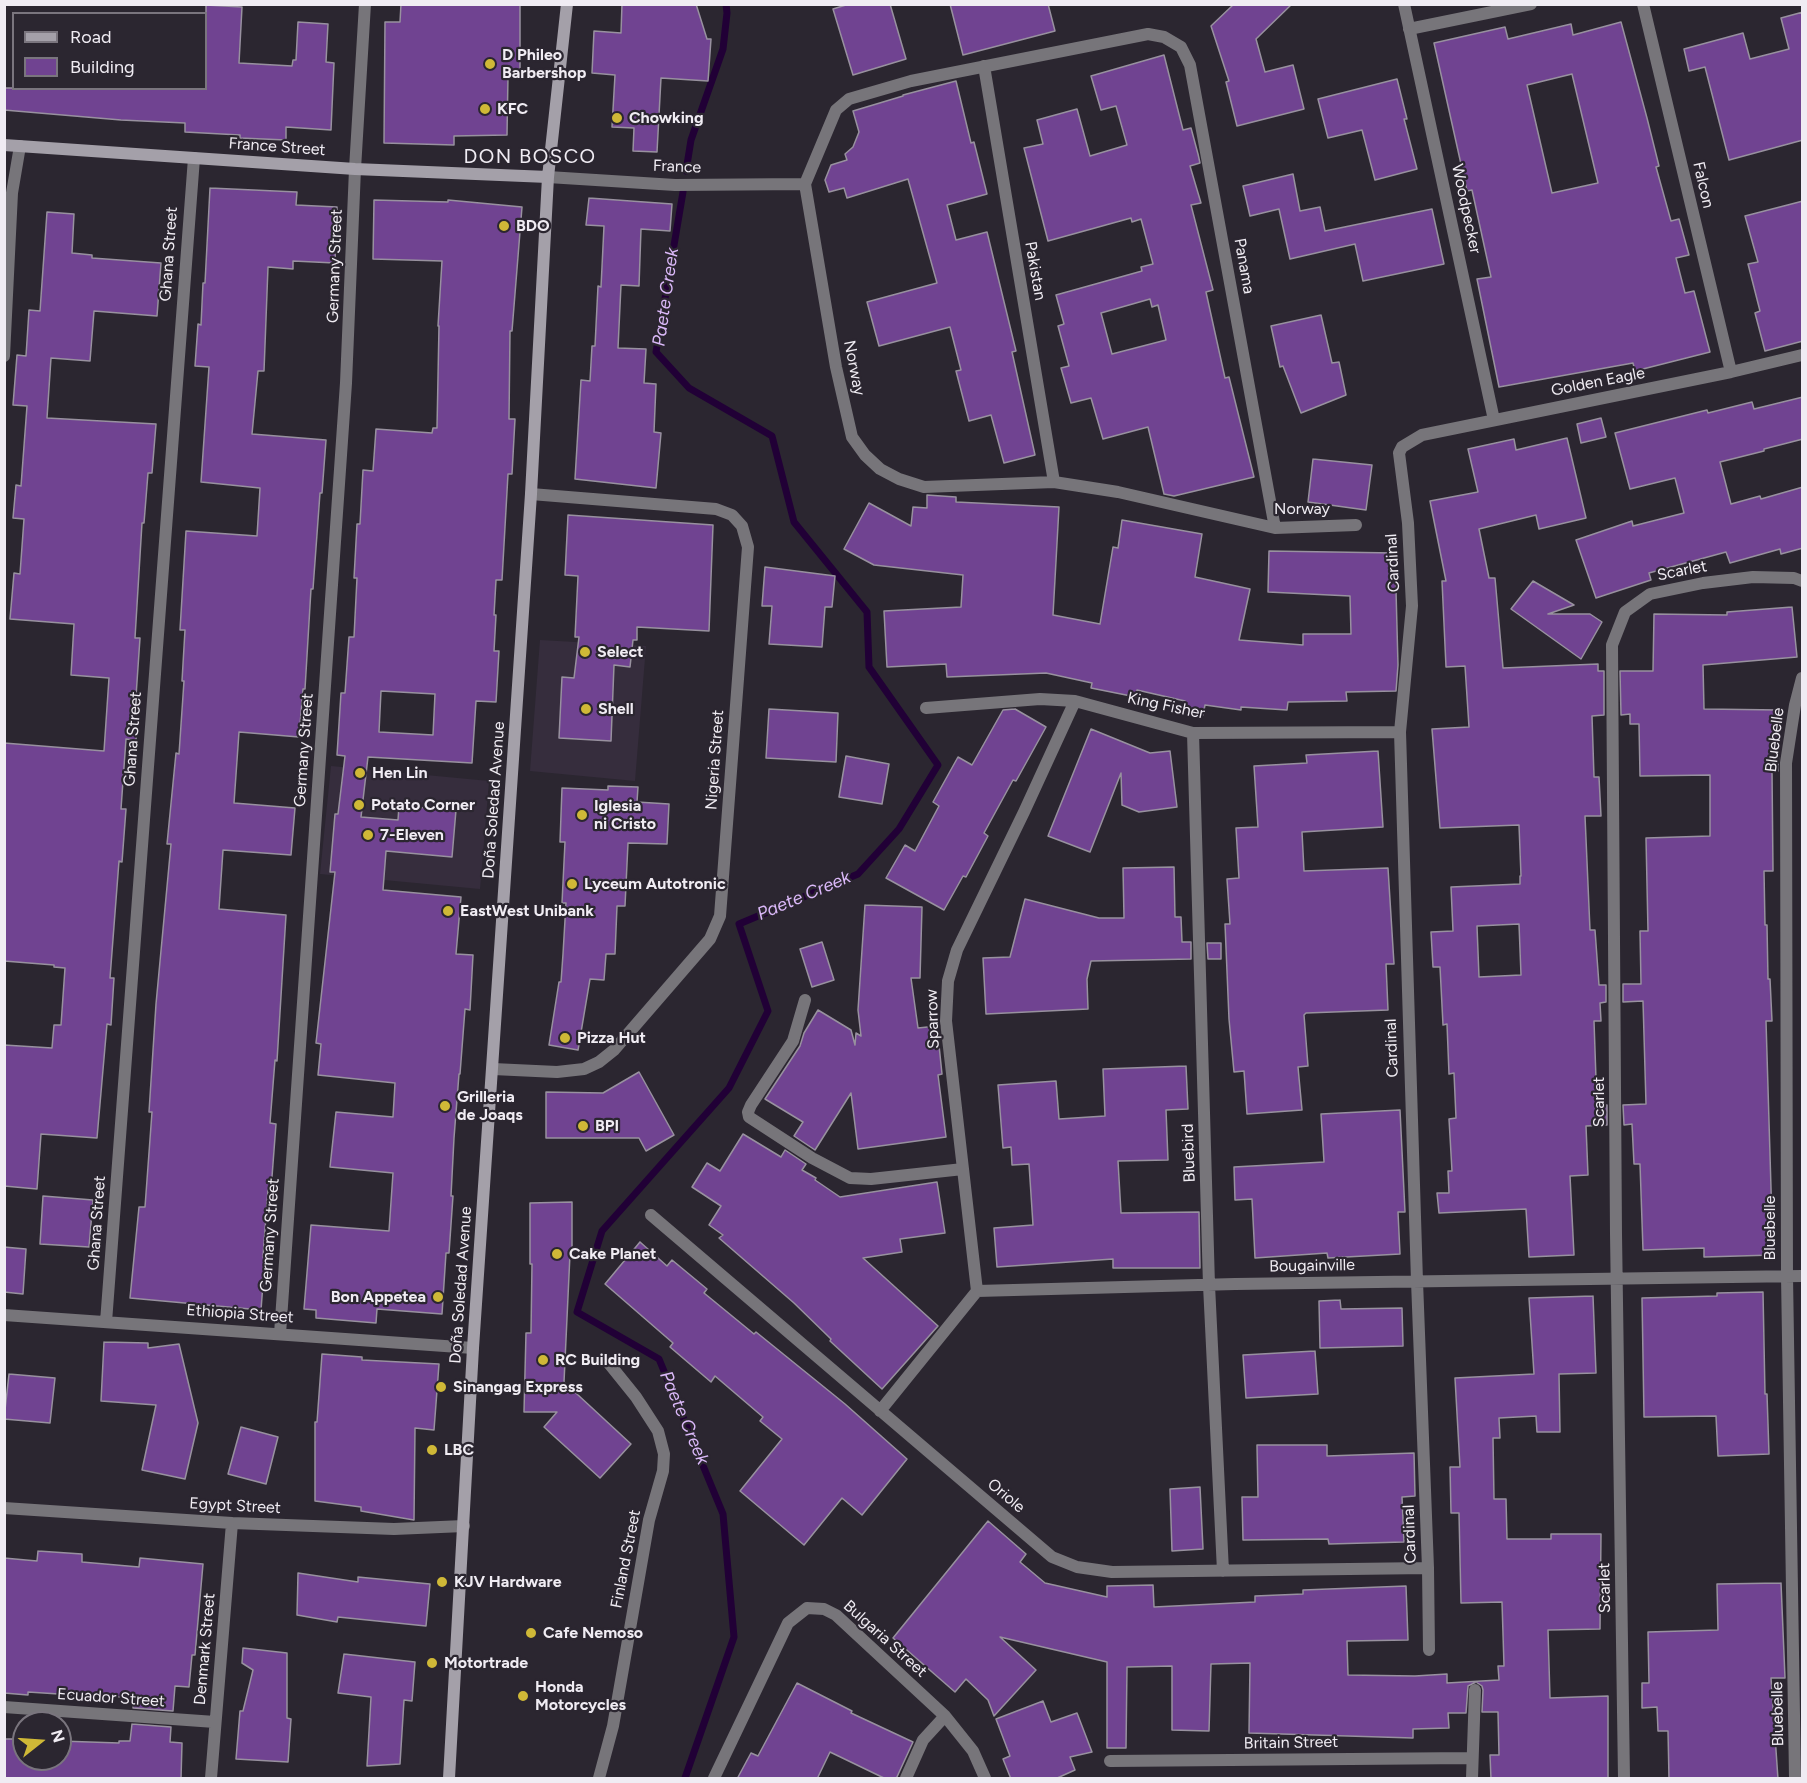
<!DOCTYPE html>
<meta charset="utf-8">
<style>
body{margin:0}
#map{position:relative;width:1807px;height:1783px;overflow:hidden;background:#2b2630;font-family:Figtree,sans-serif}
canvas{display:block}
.frame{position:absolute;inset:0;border:6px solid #f0ecf3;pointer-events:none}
.legend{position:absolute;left:12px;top:12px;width:195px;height:78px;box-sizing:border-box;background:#2b2630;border:2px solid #7a757e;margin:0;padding:8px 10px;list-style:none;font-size:18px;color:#f0ecf3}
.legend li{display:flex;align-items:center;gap:12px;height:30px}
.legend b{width:30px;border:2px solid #7a757e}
.north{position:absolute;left:12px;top:1711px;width:60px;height:60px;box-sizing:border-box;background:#2b2630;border:2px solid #7a757e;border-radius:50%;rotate:73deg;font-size:16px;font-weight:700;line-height:24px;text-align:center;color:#f0ecf3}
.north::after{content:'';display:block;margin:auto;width:21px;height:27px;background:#cfb837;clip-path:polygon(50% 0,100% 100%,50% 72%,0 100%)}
</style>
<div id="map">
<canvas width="1807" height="1783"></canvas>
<div class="frame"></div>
<ul class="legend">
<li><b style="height:8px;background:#a4a0a9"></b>Road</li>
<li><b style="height:16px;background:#704391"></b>Building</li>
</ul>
<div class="north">N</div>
</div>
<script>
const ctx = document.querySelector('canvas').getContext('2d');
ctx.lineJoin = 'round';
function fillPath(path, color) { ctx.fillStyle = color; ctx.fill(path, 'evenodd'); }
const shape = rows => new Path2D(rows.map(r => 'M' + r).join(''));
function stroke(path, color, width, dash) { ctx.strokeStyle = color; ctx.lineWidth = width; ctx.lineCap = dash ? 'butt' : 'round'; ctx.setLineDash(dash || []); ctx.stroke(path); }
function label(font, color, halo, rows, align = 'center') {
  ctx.font = font + ' Figtree,sans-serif'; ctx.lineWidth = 4.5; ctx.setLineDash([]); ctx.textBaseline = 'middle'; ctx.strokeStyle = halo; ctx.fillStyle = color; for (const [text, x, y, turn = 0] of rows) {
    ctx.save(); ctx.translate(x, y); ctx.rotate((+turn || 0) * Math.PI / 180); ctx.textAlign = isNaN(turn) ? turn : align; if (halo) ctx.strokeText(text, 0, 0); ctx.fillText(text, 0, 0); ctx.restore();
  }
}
const built = shape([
 [540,640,646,646,635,781,530,771],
 [331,766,489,781,480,889,320,874]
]);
const stream = shape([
 [686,171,691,140,723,49,727,13,726,4],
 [683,192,656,352,689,388,772,436,794,522,867,612,869,667,938,765,899,829,858,874,739,924,768,1011,729,1088,602,1231,577,1312,659,1359,723,1514,734,1637,685,1778]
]);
const building = shape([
 [401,4,520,4,520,75,508,76,507,135,454,136,454,145,384,143,385,22,400,22,401,4],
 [622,4,696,4,707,39,711,39,708,81,661,78,657,152,633,151,634,128,612,127,615,75,592,73,594,31,621,33,622,4],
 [849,4,890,4,906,59,853,75,833,9,849,4],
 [950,4,1048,4,1055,31,963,55,950,4],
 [1234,4,1292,4,1256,39,1265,72,1293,65,1304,109,1237,126,1226,82,1229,81,1211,26,1234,4],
 [206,5,242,7,239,63,292,66,293,60,296,60,298,22,328,24,326,62,334,63,331,130,286,127,286,140,240,138,240,135,185,132,185,123,121,120,4,110,4,88,206,88,206,5],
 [1803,12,1803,140,1729,160,1705,67,1689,71,1684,49,1743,33,1750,59,1789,49,1781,18,1803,12],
 [1621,22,1647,118,1659,166,1656,167,1671,221,1679,219,1689,255,1676,258,1685,293,1694,291,1710,352,1635,371,1633,363,1499,387,1477,279,1491,277,1472,190,1467,191,1434,43,1505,27,1508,39,1571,24,1573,35,1621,22],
 [1572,74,1598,183,1552,193,1527,85,1572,74],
 [1164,55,1183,130,1191,128,1198,154,1200,163,1190,166,1201,203,1191,205,1213,290,1206,292,1225,378,1229,377,1254,477,1174,496,1164,494,1148,427,1103,439,1091,398,1071,403,1061,368,1069,366,1058,326,1064,324,1056,295,1142,271,1141,267,1153,264,1141,219,1132,222,1131,218,1048,241,1024,148,1043,144,1037,120,1077,109,1090,156,1127,145,1116,106,1101,110,1091,76,1164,55],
 [1150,299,1152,307,1158,305,1166,340,1112,354,1101,313,1150,299],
 [1397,79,1407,119,1404,119,1417,169,1375,180,1362,130,1328,138,1318,99,1397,79],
 [956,81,971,143,974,142,987,194,947,205,956,240,987,232,1016,351,1012,352,1035,455,1004,463,991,415,969,421,956,371,961,370,950,327,879,346,867,302,937,283,908,179,847,198,844,188,829,192,825,180,831,165,847,160,845,154,853,147,859,132,853,111,903,96,903,95,956,81],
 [1293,174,1300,211,1320,207,1325,231,1432,209,1444,264,1363,281,1355,244,1290,259,1279,209,1250,216,1243,186,1293,174],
 [210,188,297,192,296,205,337,207,335,263,293,261,293,269,268,267,264,371,258,371,252,434,326,440,322,493,320,493,313,589,311,589,305,689,303,689,299,737,239,732,234,803,295,808,291,855,223,850,219,909,286,915,277,1061,275,1060,270,1123,276,1124,271,1190,268,1190,263,1257,265,1257,261,1310,130,1298,139,1207,145,1207,152,1112,149,1112,156,1004,171,844,167,844,176,753,179,754,184,681,182,681,185,630,180,630,186,531,257,536,260,488,201,482,209,367,195,366,198,324,201,325,203,283,205,283,210,188],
 [589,198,672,204,670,231,641,229,639,286,621,285,618,348,646,349,644,383,656,384,654,432,661,433,656,488,575,479,581,380,590,381,592,346,595,346,598,286,601,287,604,226,586,225,589,198],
 [374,200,448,202,448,200,522,207,512,331,510,331,509,419,515,419,512,474,508,474,502,580,496,580,494,615,496,615,494,651,499,651,496,702,476,701,472,763,368,757,361,817,398,820,399,806,456,810,452,857,386,851,383,890,461,897,456,954,473,955,470,1010,465,1009,460,1074,459,1074,454,1138,451,1196,453,1196,449,1253,446,1253,442,1314,377,1309,376,1323,316,1318,316,1310,304,1309,311,1225,389,1231,393,1173,330,1167,336,1112,393,1117,395,1083,318,1075,321,1044,316,1043,335,872,330,872,335,814,338,814,345,756,337,755,341,693,345,693,349,637,354,637,357,578,354,578,357,524,360,524,363,470,373,471,376,429,432,433,433,428,437,428,439,326,438,326,442,261,373,259,374,200],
 [381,691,435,694,433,735,379,732,381,691],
 [1803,201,1803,341,1765,351,1755,313,1760,311,1748,264,1758,262,1745,216,1803,201],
 [47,212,74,214,72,253,92,255,92,258,161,263,157,316,94,311,90,361,51,358,47,418,156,424,152,473,148,473,144,523,142,523,135,638,140,638,135,711,138,711,136,740,126,739,121,809,126,809,122,862,119,861,110,978,114,978,111,1025,107,1024,97,1138,41,1134,37,1189,4,1186,4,1045,52,1048,54,1025,61,1025,65,968,54,967,54,965,4,961,4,743,104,751,109,678,71,675,74,624,10,619,14,573,20,574,24,519,13,518,16,485,21,486,27,406,13,405,17,355,26,356,29,310,40,311,47,212],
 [1321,315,1332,363,1339,362,1346,395,1301,413,1283,366,1280,367,1271,326,1321,315],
 [1803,397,1803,439,1764,449,1764,451,1720,462,1731,504,1760,496,1761,499,1803,487,1803,548,1781,554,1780,549,1730,563,1726,552,1649,573,1651,580,1596,598,1576,540,1632,521,1633,526,1684,513,1675,478,1630,489,1615,433,1707,410,1708,413,1752,402,1754,409,1803,397],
 [1601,418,1606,437,1581,443,1577,424,1601,418],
 [1567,438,1586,518,1539,529,1536,515,1479,529,1489,578,1495,578,1503,668,1598,664,1598,671,1604,671,1604,715,1592,716,1594,777,1599,777,1601,816,1585,816,1590,930,1595,930,1599,985,1606,985,1606,1002,1600,1003,1601,1021,1594,1021,1596,1079,1599,1079,1600,1106,1607,1105,1607,1125,1586,1126,1588,1175,1570,1176,1574,1255,1529,1257,1526,1209,1439,1213,1437,1193,1449,1193,1448,1171,1452,1171,1449,1119,1456,1118,1454,1073,1449,1074,1447,1024,1443,1025,1440,967,1433,967,1431,932,1453,931,1451,887,1520,884,1520,876,1521,876,1519,825,1440,828,1432,729,1469,727,1465,666,1446,667,1442,581,1446,581,1430,501,1478,492,1468,449,1514,439,1516,450,1567,438],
 [1519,924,1521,975,1479,977,1477,926,1519,924],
 [1313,459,1372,465,1366,510,1308,502,1313,459],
 [927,495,956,497,956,502,1059,507,1053,615,1100,624,1113,547,1118,548,1122,520,1202,534,1195,577,1250,589,1239,640,1303,645,1303,634,1351,634,1350,596,1268,592,1269,551,1395,553,1398,665,1396,691,1346,692,1347,701,1288,702,1287,710,1241,707,1241,710,1205,705,1203,715,1183,712,1185,701,1137,690,1136,697,1091,688,1092,683,1046,673,947,677,946,664,887,667,884,611,961,607,963,575,874,565,844,549,869,503,911,526,913,507,927,508,927,495],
 [568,515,713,525,709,631,637,627,637,640,633,640,630,667,614,665,611,741,559,738,562,677,574,678,579,637,575,637,578,576,565,575,568,515],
 [765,567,835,576,832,607,825,607,822,647,769,644,772,606,762,606,765,567],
 [1533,581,1574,605,1548,614,1590,614,1602,622,1581,659,1511,609,1533,581],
 [1792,607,1797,657,1703,665,1704,709,1780,710,1778,771,1772,771,1773,871,1764,871,1765,925,1767,925,1768,979,1770,979,1772,1021,1766,1021,1773,1255,1704,1257,1704,1248,1643,1250,1640,1164,1634,1164,1632,1124,1624,1125,1623,1105,1646,1104,1643,1001,1623,1002,1623,984,1641,984,1640,931,1648,931,1646,838,1710,836,1710,775,1640,776,1639,724,1630,724,1630,714,1621,715,1620,671,1653,671,1654,614,1727,615,1727,612,1792,607],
 [769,709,838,713,836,762,766,758,769,709],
 [1015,709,1046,727,1016,781,1013,780,984,833,988,836,966,877,963,876,944,910,886,878,905,845,915,851,939,806,933,802,958,757,972,765,1003,710,1015,709],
 [1091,729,1150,753,1170,751,1177,807,1139,812,1122,805,1121,773,1090,852,1048,836,1091,729],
 [1378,751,1383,827,1302,832,1304,871,1388,868,1394,964,1386,964,1388,1010,1306,1013,1304,1015,1308,1066,1298,1067,1302,1110,1247,1114,1244,1071,1234,1072,1229,1019,1225,924,1230,924,1227,879,1239,878,1236,828,1258,827,1254,766,1307,763,1306,755,1378,751],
 [846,756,889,764,882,804,839,797,846,756],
 [608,786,638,787,637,802,669,804,667,844,628,843,625,906,617,906,615,954,606,954,604,980,590,979,578,1050,549,1045,559,982,561,982,563,954,566,903,562,903,565,842,560,842,562,788,608,790,608,786],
 [1174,867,1175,917,1181,917,1182,942,1191,942,1191,959,1091,961,1087,979,1088,1009,986,1014,983,958,1010,957,1025,899,1099,918,1124,918,1123,868,1174,867],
 [865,905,922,907,920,978,911,978,918,1028,937,1026,942,1074,938,1075,946,1137,858,1149,851,1093,815,1150,794,1136,803,1122,765,1099,800,1046,804,1033,818,1010,851,1030,855,1045,856,1033,861,1036,858,1010,865,905],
 [822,942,834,980,812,987,800,949,822,942],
 [1207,943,1221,943,1221,959,1208,959,1207,943],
 [1186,1066,1188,1109,1166,1110,1168,1160,1118,1161,1121,1213,1199,1212,1200,1268,1113,1268,1113,1259,997,1267,994,1228,1033,1225,1029,1164,1012,1165,1011,1147,1003,1148,998,1085,1056,1081,1059,1119,1105,1116,1103,1069,1186,1066],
 [639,1072,674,1135,646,1151,639,1138,546,1138,546,1092,603,1093,639,1072],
 [1400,1110,1405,1212,1398,1212,1400,1254,1328,1258,1327,1253,1255,1258,1252,1199,1235,1200,1234,1167,1324,1162,1321,1114,1400,1110],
 [743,1134,781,1157,785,1150,806,1164,802,1170,816,1178,815,1180,840,1197,937,1182,945,1233,900,1239,902,1252,863,1258,938,1326,882,1389,830,1341,831,1339,794,1303,719,1238,723,1235,709,1225,721,1206,692,1187,707,1163,720,1171,743,1134],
 [43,1196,93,1200,89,1247,40,1244,43,1196],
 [572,1202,572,1256,570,1254,564,1382,631,1444,600,1478,544,1427,557,1412,524,1412,526,1333,531,1333,532,1264,530,1264,530,1203,572,1202],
 [640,1242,667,1266,672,1260,707,1289,704,1293,754,1334,756,1332,845,1404,907,1459,862,1515,842,1498,804,1545,740,1491,782,1439,760,1421,763,1417,715,1376,711,1382,670,1347,673,1343,605,1284,640,1242],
 [4,1247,26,1249,23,1294,4,1292,4,1247],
 [1763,1292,1765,1394,1767,1394,1769,1454,1718,1456,1716,1416,1644,1417,1642,1298,1717,1296,1717,1293,1763,1292],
 [1593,1296,1596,1373,1559,1374,1560,1432,1537,1432,1536,1416,1499,1418,1500,1438,1493,1438,1494,1499,1506,1499,1507,1539,1551,1539,1551,1534,1601,1534,1600,1629,1548,1630,1550,1698,1608,1696,1608,1779,1491,1779,1490,1755,1499,1755,1498,1712,1482,1712,1483,1690,1482,1686,1476,1682,1468,1686,1466,1713,1448,1713,1449,1728,1413,1729,1413,1738,1249,1733,1250,1663,1211,1664,1209,1731,1172,1730,1172,1666,1127,1667,1126,1748,1107,1748,1107,1662,1000,1637,1036,1670,994,1716,988,1700,966,1679,955,1692,893,1638,988,1521,1026,1554,1020,1562,1045,1583,1107,1597,1107,1586,1153,1585,1154,1607,1255,1602,1255,1596,1303,1594,1303,1590,1406,1586,1408,1640,1347,1641,1348,1675,1415,1676,1447,1674,1447,1683,1499,1680,1498,1666,1504,1666,1502,1602,1461,1603,1459,1513,1451,1513,1450,1467,1460,1467,1455,1378,1534,1374,1529,1298,1593,1296],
 [1340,1300,1341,1309,1402,1308,1403,1346,1320,1348,1319,1301,1340,1300],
 [104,1342,148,1343,148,1348,179,1344,198,1423,185,1479,142,1470,156,1405,101,1401,104,1342],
 [1315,1351,1318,1394,1246,1398,1243,1355,1315,1351],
 [322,1354,362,1357,362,1360,439,1364,434,1430,415,1428,414,1520,361,1511,361,1507,315,1501,315,1422,317,1422,322,1354],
 [9,1374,55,1378,50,1423,4,1419,9,1374],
 [241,1427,278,1437,266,1484,228,1474,241,1427],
 [1257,1445,1327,1445,1327,1456,1414,1453,1415,1496,1402,1497,1404,1542,1329,1544,1328,1539,1243,1540,1242,1497,1258,1497,1257,1445],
 [1200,1487,1203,1549,1172,1551,1170,1489,1200,1487],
 [38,1551,82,1554,82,1562,139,1567,140,1558,203,1564,195,1655,192,1655,189,1687,175,1686,173,1711,133,1708,134,1698,74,1693,74,1695,28,1692,28,1695,4,1693,4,1558,37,1561,38,1551],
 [298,1573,358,1582,358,1577,430,1584,426,1626,338,1617,337,1622,297,1615,298,1573],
 [1781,1583,1785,1678,1771,1678,1778,1779,1669,1779,1668,1731,1658,1731,1657,1707,1642,1708,1642,1683,1649,1683,1648,1632,1718,1630,1717,1584,1781,1583],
 [243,1648,287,1653,287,1718,291,1719,288,1762,236,1759,240,1711,243,1711,253,1670,242,1663,243,1648],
 [344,1654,415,1662,412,1701,404,1700,400,1764,367,1766,371,1697,338,1693,344,1654],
 [797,1683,852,1711,851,1713,913,1742,896,1779,886,1779,830,1752,817,1779,737,1779,751,1753,758,1756,797,1683],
 [1043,1701,1051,1722,1077,1713,1092,1752,1070,1757,1075,1770,1055,1779,1011,1779,1003,1759,1010,1756,996,1719,1043,1701],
 [132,1724,171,1727,170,1742,182,1743,181,1779,4,1779,4,1739,24,1739,24,1759,60,1759,60,1741,119,1743,119,1741,130,1741,132,1724]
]);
const street = shape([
 [1404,4,1494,420],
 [1643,4,1731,372],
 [1409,29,1531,4],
 [984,66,1054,482],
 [548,177,675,185,805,184],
 [4,356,12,193,20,146],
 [1275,528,1190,65,1181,47,1164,37,1148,34,911,81,849,99,836,110,805,184,836,367,852,437,865,455,880,469,899,479,924,487,1054,482,1118,492,1275,528,1356,525],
 [926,708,1040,699,1075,701,1193,733,1400,732],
 [1193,733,1209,1285,1223,1571],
 [805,1000,793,1041,751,1105,748,1112,749,1117,812,1158,850,1178,871,1179,963,1169],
 [493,1069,557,1072,584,1069,599,1062,614,1050,710,939,720,916,748,547,742,526,732,515,716,509,531,494],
 [651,1215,1052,1557,1077,1567,1112,1572,1428,1568],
 [977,1291,946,1021,948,981,957,950,1024,812,1075,701],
 [4,1315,473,1348],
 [106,1322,194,158],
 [280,1334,346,383,355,169,365,4],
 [880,1411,977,1291,1235,1284,1802,1276],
 [4,1508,232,1523,394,1529,464,1526],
 [1429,1650,1428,1568,1417,1281,1400,732,1412,606,1408,523,1399,453,1402,447,1422,435,1731,372,1802,355],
 [4,1707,215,1722],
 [1110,1761,1471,1758],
 [211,1778,232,1523],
 [599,1778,613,1726,649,1520,663,1471,664,1454,658,1431,636,1397,607,1361],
 [714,1778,788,1623,807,1608,824,1609,836,1615,945,1716,973,1751,985,1778],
 [906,1778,923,1740,945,1716],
 [1472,1778,1475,1690],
 [1624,1778,1616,1234,1612,645,1625,612,1650,594,1703,583,1753,577,1794,578,1802,581],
 [1795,1778,1787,1276,1786,763,1795,705,1802,678]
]);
const secondary = shape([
 [4,145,355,169,548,177],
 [449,1778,473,1348,531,494,548,177,567,4]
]);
const markers = [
 [490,64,6,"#cfb837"],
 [485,109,6,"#cfb837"],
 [617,118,6,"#cfb837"],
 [504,226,6,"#cfb837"],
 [585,652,6,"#cfb837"],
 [586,709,6,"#cfb837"],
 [360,773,6,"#cfb837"],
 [359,805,6,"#cfb837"],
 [582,815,6,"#cfb837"],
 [368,835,6,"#cfb837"],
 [572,884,6,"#cfb837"],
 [448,911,6,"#cfb837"],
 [565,1038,6,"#cfb837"],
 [445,1106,6,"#cfb837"],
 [583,1126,6,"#cfb837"],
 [557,1254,6,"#cfb837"],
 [438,1297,6,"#cfb837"],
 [543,1360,6,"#cfb837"],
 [441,1387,6,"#cfb837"],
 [432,1450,6,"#cfb837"],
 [442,1582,6,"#cfb837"],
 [531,1633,6,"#cfb837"],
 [432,1663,6,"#cfb837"],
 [523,1696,6,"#cfb837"]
];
const poiNames = [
 ["D Phileo",502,55],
 ["Barbershop",502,73],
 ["KFC",497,109],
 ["Chowking",629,118],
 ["BDO",516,226],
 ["Select",597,652],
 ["Shell",598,709],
 ["Hen Lin",372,773],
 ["Potato Corner",371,805],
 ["Iglesia",594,806],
 ["ni Cristo",594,824],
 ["7-Eleven",380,835],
 ["Lyceum Autotronic",584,884],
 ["EastWest Unibank",460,911],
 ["Pizza Hut",577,1038],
 ["Grilleria",457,1097],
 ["de Joaqs",457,1115],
 ["BPI",595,1126],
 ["Cake Planet",569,1254],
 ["Bon Appetea",426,1297,"right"],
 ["RC Building",555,1360],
 ["Sinangag Express",453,1387],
 ["LBC",444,1450],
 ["KJV Hardware",454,1582],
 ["Cafe Nemoso",543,1633],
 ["Motortrade",444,1663],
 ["Honda",535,1687],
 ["Motorcycles",535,1705]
];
const streetNames = [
 ["France Street",277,147,4],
 ["France",677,167,2],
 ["Falcon",1703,185,77],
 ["Woodpecker",1466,209,78],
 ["Ghana Street",169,254,-86],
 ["Germany Street",335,266,-88],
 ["Panama",1244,266,80],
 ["Pakistan",1035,271,80],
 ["Norway",854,368,79],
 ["Golden Eagle",1598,382,-11],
 ["Norway",1302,509],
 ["Cardinal",1393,563,-93],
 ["Scarlet",1682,571,-11],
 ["King Fisher",1166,706,12],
 ["Ghana Street",133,739,-86],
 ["Bluebelle",1775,740,-83],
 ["Germany Street",304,750,-86],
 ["Nigeria Street",715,760,-86],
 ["Doña Soledad Avenue",494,800,-86],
 ["Sparrow",933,1019,-92],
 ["Cardinal",1392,1048,-92],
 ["Scarlet",1599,1102,-90],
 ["Bluebird",1189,1153,-92],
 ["Ghana Street",97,1223,-86],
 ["Bluebelle",1770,1228,-90],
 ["Germany Street",270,1235,-86],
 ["Bougainville",1312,1266,-1],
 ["Doña Soledad Avenue",461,1285,-86],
 ["Ethiopia Street",240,1314,4],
 ["Oriole",1006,1496,40],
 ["Egypt Street",235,1506,3],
 ["Cardinal",1410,1534,-92],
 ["Finland Street",626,1559,-79],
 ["Scarlet",1605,1588,-91],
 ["Bulgaria Street",885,1639,42],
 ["Denmark Street",205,1649,-85],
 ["Ecuador Street",111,1698,4],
 ["Bluebelle",1778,1714,-91],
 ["Britain Street",1291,1743,-1]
];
const waterNames = [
 ["Paete Creek",666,297,-82],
 ["Paete Creek",804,896,-23],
 ["Paete Creek",684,1418,67]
];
const quarterNames = [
 ["DON BOSCO",530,157]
];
fillPath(built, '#362d3d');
stroke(stream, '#210036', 7);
fillPath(building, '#704391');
stroke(building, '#98919f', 1.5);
stroke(street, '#77757a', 12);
stroke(secondary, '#a4a0a9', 12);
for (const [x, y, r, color] of markers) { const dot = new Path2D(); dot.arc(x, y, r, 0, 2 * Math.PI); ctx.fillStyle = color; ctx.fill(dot); stroke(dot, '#2b2630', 2); }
label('bold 16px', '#f0ecf3', '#2b2630', poiNames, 'left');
label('16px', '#f0ecf3', '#2b2630', streetNames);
label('italic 18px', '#dbb9f9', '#2b2630', waterNames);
ctx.letterSpacing = '1.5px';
label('20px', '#f0ecf3', '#2b2630', quarterNames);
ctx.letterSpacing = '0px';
</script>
